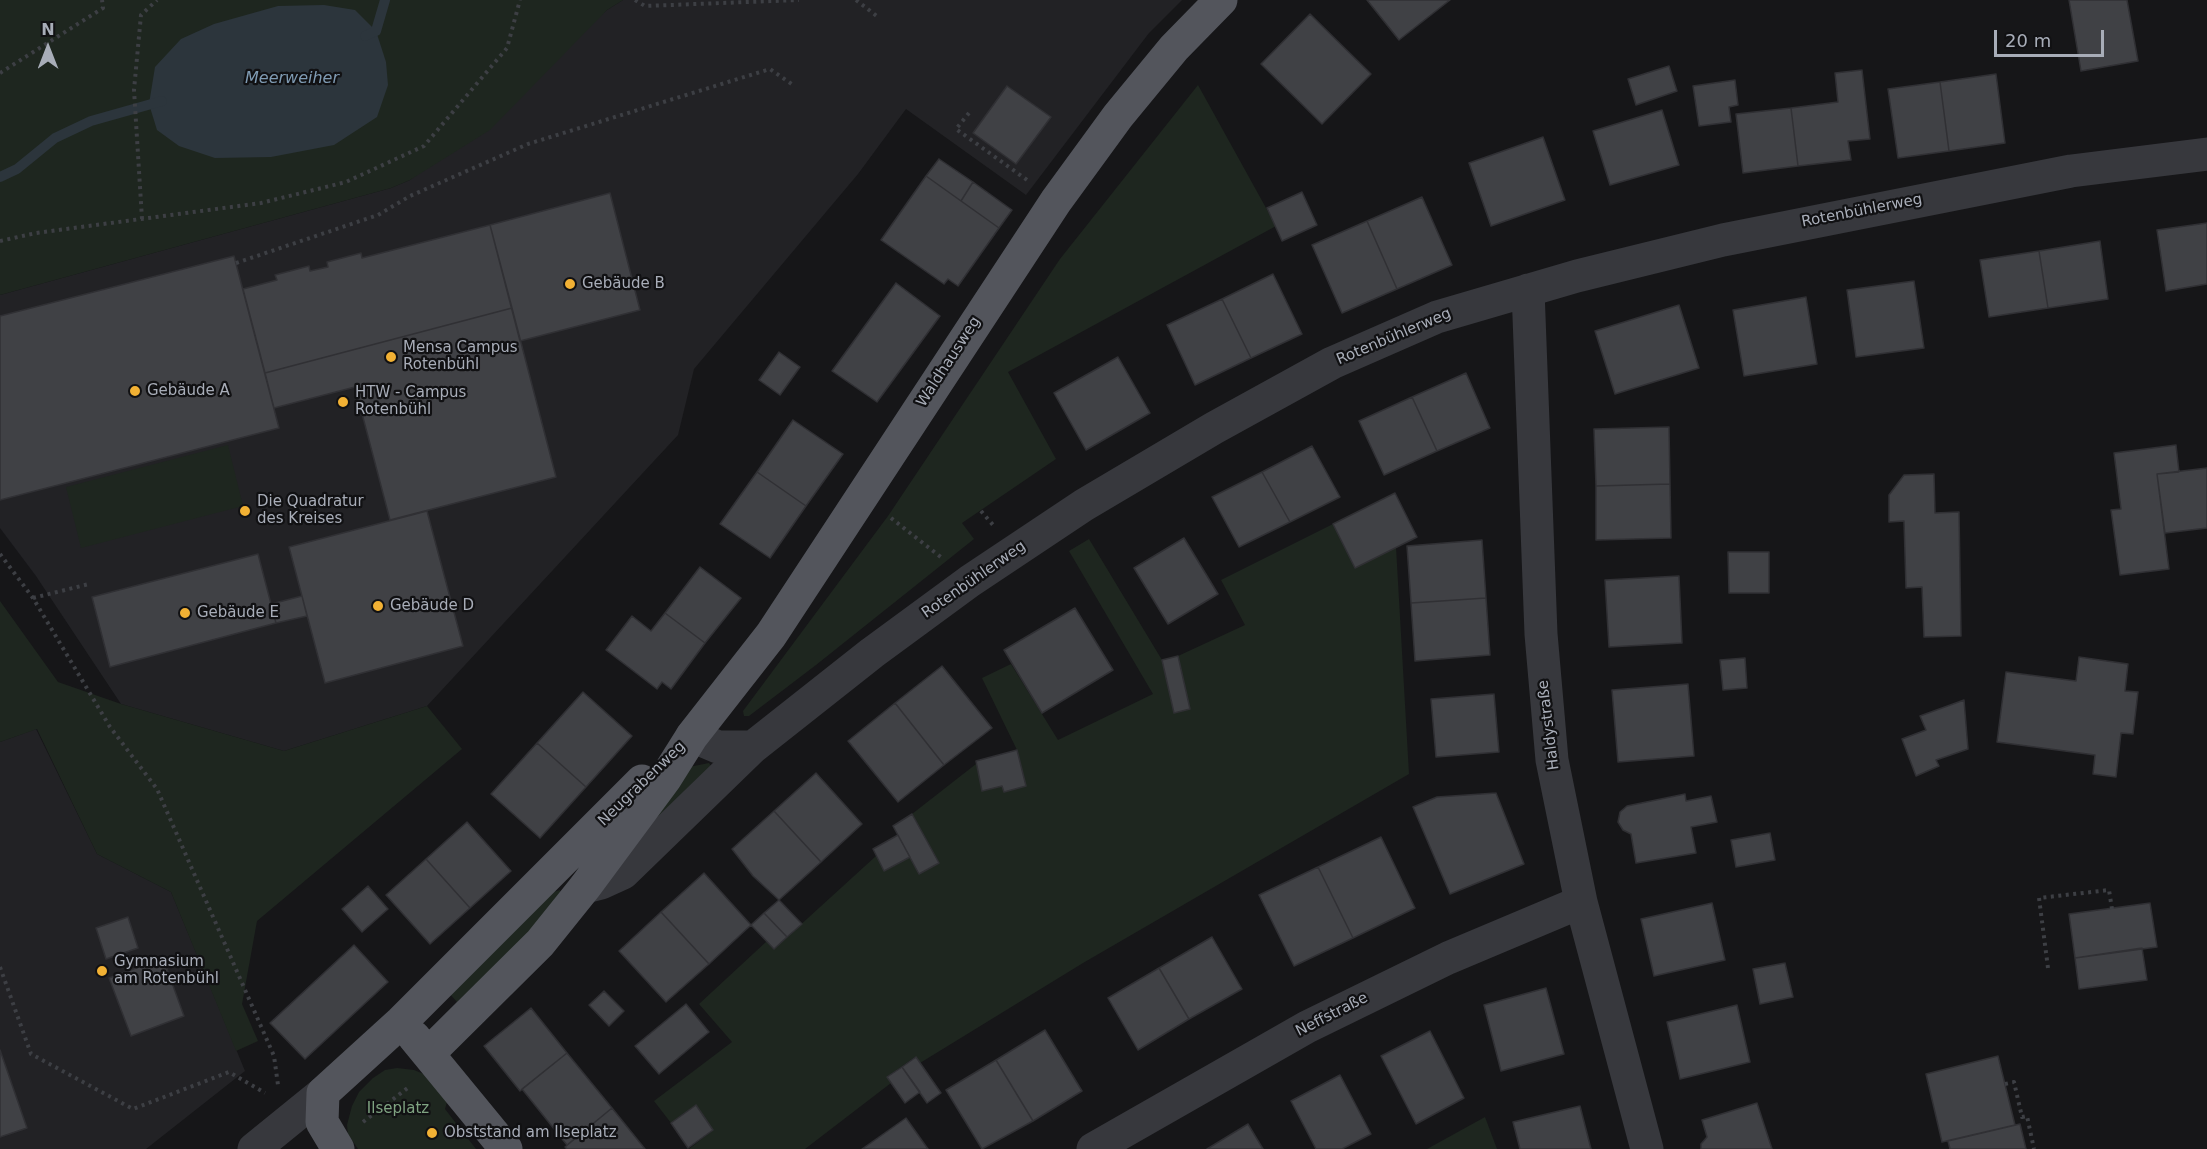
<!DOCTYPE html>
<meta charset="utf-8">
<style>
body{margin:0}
#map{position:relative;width:2207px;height:1149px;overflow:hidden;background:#161618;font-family:"DejaVu Sans",sans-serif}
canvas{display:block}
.north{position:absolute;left:18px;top:18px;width:60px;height:60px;-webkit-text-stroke:4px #111113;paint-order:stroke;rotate:0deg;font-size:16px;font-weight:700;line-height:24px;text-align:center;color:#a8adb8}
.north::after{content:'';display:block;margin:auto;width:21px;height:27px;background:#a8adb8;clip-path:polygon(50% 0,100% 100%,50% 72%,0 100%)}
.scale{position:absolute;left:1994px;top:30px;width:110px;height:27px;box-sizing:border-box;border:3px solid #a8adb8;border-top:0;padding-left:8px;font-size:18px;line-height:21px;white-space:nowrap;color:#a8adb8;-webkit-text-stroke:4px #111113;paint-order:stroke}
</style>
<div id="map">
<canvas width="2207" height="1149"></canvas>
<div class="north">N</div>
<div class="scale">20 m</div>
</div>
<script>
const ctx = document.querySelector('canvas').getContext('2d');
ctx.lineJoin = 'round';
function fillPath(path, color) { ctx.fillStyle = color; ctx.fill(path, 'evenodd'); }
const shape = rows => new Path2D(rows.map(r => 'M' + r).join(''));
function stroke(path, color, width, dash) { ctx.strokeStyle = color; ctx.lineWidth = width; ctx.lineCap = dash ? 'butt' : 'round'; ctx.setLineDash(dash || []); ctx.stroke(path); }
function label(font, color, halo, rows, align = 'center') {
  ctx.font = font + ' "DejaVu Sans",sans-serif'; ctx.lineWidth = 4.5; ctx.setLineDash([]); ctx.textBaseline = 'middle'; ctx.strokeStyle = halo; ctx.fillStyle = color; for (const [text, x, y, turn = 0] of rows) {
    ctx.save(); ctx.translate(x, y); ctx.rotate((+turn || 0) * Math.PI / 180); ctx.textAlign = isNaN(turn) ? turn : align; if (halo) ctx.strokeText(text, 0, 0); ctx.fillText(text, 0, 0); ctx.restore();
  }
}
const built = shape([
 [623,0,1182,0,1149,33,1026,195,906,109,858,174,694,369,678,435,427,706,284,751,121,704,36,576,0,528,0,295,391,188,410,180,607,10],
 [36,729,97,854,171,892,245,1071,146,1149,0,1149,0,742]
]);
const green = shape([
 [0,0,623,0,607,10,490,130,410,180,391,188,0,295],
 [1198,85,1276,226,1008,372,1056,459,962,523,974,539,816,665,749,716,744,716,743,711,888,516,1060,259],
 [228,445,243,506,81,548,66,487],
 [1333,524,1355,567,1396,547,1409,774,1083,963,920,1063,915,1057,887,1077,891,1083,805,1149,689,1149,713,1130,696,1105,671,1123,654,1101,732,1042,699,1004,767,941,774,949,876,856,885,871,910,857,919,874,939,863,912,814,976,764,983,791,1002,786,1004,792,1026,786,1017,750,982,678,1011,664,1058,740,1153,694,1069,551,1089,539,1162,660,1174,713,1190,709,1178,656,1245,625,1221,580],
 [0,601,58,682,121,704,284,751,427,706,462,749,257,921,242,1004,258,1041,236,1051,171,892,97,854,37,729,0,742],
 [709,763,713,769,627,854,689,767],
 [560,890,560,898,521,940,457,1002,448,992,553,892],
 [397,1068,414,1070,426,1075,448,1098,445,1109,476,1149,358,1149,348,1134,347,1125,352,1106,359,1092,373,1078,385,1070],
 [1485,1117,1497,1149,1427,1149]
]);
const water = shape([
 [324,5,355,10,376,31,386,62,388,85,377,117,334,145,271,157,215,158,179,146,157,130,149,104,155,67,181,39,214,24,278,6]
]);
const stream = shape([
 [365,36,376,31,385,0],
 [0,177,17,169,55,138,91,121,162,101]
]);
const building = shape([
 [1367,0,1450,0,1399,40,1367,0],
 [2069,0,2127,0,2138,61,2081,71,2069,0],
 [1310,14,1371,74,1322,124,1261,64,1310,14],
 [1669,66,1677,91,1636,105,1628,79,1669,66],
 [1862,70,1870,139,1848,141,1851,160,1798,166,1791,108,1838,102,1835,73,1862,70],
 [1996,74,2005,143,1949,151,1940,82,1996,74],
 [1735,80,1738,105,1729,107,1731,122,1699,126,1693,86,1735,80],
 [1940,82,1949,151,1898,158,1888,89,1940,82],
 [1007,86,1051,117,1016,164,973,133,1007,86],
 [1791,108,1798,166,1743,173,1736,114,1791,108],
 [1662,110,1679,165,1610,185,1593,131,1662,110],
 [1543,137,1565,200,1491,226,1469,163,1543,137],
 [939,159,973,182,961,201,926,176,939,159],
 [926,176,999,228,958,286,948,279,944,284,881,240,926,176],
 [973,182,1012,210,999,228,961,201,973,182],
 [1302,192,1317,225,1282,241,1267,208,1302,192],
 [610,193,640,310,520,341,490,225,610,193],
 [1422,197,1452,265,1397,289,1367,221,1422,197],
 [1367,221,1397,289,1342,313,1312,245,1367,221],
 [2207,223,2207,284,2166,291,2157,230,2207,223],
 [490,225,512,308,265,373,243,289,277,280,275,275,309,266,310,271,328,267,327,262,361,253,362,258,490,225],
 [2100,241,2108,299,2048,308,2039,251,2100,241],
 [2039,251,2048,308,1989,317,1980,260,2039,251],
 [234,256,279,428,0,500,0,316,234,256],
 [1273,274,1302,334,1251,358,1222,299,1273,274],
 [1914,281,1924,348,1856,357,1847,290,1914,281],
 [896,283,940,316,877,402,832,371,896,283],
 [1806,297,1817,364,1744,376,1733,310,1806,297],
 [1222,299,1251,358,1195,385,1167,325,1222,299],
 [1679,305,1699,368,1615,394,1595,331,1679,305],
 [512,308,556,477,390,520,355,387,274,408,265,373,512,308],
 [779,352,800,367,780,395,759,380,779,352],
 [1118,357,1150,413,1086,450,1054,393,1118,357],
 [1466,373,1490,428,1437,451,1412,397,1466,373],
 [1412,397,1437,451,1384,475,1359,421,1412,397],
 [793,420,843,454,806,506,757,472,793,420],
 [1669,427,1670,484,1596,486,1594,429,1669,427],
 [2176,445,2179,472,2157,474,2169,569,2120,575,2111,510,2121,509,2114,453,2176,445],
 [1312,446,1340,497,1290,522,1262,472,1312,446],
 [2207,468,2207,528,2165,533,2157,474,2207,468],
 [757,472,806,506,770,558,720,524,757,472],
 [1262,472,1290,522,1239,547,1212,497,1262,472],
 [1934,474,1935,513,1959,512,1961,636,1924,637,1922,587,1906,588,1904,521,1889,522,1889,495,1904,475,1934,474],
 [1670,484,1671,538,1596,540,1596,486,1670,484],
 [1395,493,1417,537,1355,568,1333,524,1395,493],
 [427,511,463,646,325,683,289,547,427,511],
 [1184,538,1218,594,1168,624,1134,568,1184,538],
 [1482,540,1486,598,1411,603,1407,546,1482,540],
 [1728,552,1769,552,1769,593,1729,593,1728,552],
 [258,554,276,623,110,667,92,597,258,554],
 [700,567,741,598,705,643,665,613,700,567],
 [1679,576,1682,643,1609,647,1605,580,1679,576],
 [302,596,307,616,276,623,271,604,302,596],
 [1486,598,1490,655,1415,661,1411,603,1486,598],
 [1075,608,1113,670,1042,713,1004,650,1075,608],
 [665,613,705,643,671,689,662,682,657,689,606,650,632,616,651,631,665,613],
 [1178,656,1190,709,1174,713,1162,660,1178,656],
 [2079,657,2128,664,2125,691,2138,692,2133,734,2121,733,2116,777,2093,774,2095,755,1997,742,2006,672,2076,681,2079,657],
 [1745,658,1747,688,1723,690,1720,660,1745,658],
 [942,666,992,728,944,765,895,703,942,666],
 [1688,684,1694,756,1618,762,1612,690,1688,684],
 [583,692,632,736,586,787,537,743,583,692],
 [1494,694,1499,752,1436,757,1431,699,1494,694],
 [1964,700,1968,749,1936,760,1939,766,1916,776,1902,739,1926,730,1920,716,1964,700],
 [895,703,944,765,898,802,848,741,895,703],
 [537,743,586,787,540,838,491,794,537,743],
 [1017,750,1026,786,1004,792,1002,786,982,791,976,761,1017,750],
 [816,773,862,824,821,862,774,811,816,773],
 [1496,793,1524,864,1450,894,1413,807,1437,797,1496,793],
 [1685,794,1686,801,1711,796,1717,822,1691,827,1696,853,1636,863,1631,834,1623,830,1618,822,1620,812,1627,806,1685,794],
 [774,811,821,862,779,900,753,876,732,849,774,811],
 [912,814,939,863,919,874,893,826,912,814],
 [467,822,511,871,470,908,426,859,467,822],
 [1770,833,1775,860,1736,867,1731,840,1770,833],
 [898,835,910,857,884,871,873,849,898,835],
 [1381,837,1415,908,1353,938,1318,867,1381,837],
 [426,859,470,908,430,944,386,895,426,859],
 [1318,867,1353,938,1294,966,1259,895,1318,867],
 [704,873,751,925,709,964,661,912,704,873],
 [368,886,388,909,362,932,342,909,368,886],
 [779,900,802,924,787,937,764,913,779,900],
 [1712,903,1725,960,1654,976,1641,919,1712,903],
 [2150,903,2157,947,2075,958,2069,914,2150,903],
 [661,912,709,964,666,1002,619,951,661,912],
 [764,913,787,937,774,949,751,925,764,913],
 [128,917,138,948,106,959,96,928,128,917],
 [1212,937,1242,989,1189,1019,1159,968,1212,937],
 [354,945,388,982,305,1059,270,1023,354,945],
 [2142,948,2147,980,2079,989,2075,958,2142,948],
 [163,958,184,1016,131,1036,109,978,163,958],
 [1785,963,1793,997,1760,1004,1753,969,1785,963],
 [1159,968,1189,1019,1138,1050,1108,998,1159,968],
 [1546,988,1564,1054,1501,1071,1484,1005,1546,988],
 [604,991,624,1011,609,1026,589,1005,604,991],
 [686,1004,709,1032,659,1074,635,1046,686,1004],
 [1737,1005,1750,1062,1680,1079,1667,1022,1737,1005],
 [531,1008,567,1053,520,1091,484,1046,531,1008],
 [1045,1030,1082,1091,1033,1121,996,1060,1045,1030],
 [1430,1031,1464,1098,1416,1124,1381,1056,1430,1031],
 [0,1050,27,1128,0,1137,0,1050],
 [567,1053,612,1108,567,1145,522,1089,567,1053],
 [1998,1056,2015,1125,1942,1142,1926,1074,1998,1056],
 [916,1057,941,1093,927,1103,902,1067,916,1057],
 [996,1060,1033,1121,982,1149,946,1090,996,1060],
 [902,1067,920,1092,905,1103,887,1077,902,1067],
 [1340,1075,1371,1134,1342,1149,1316,1149,1291,1101,1340,1075],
 [1757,1103,1772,1149,1701,1149,1701,1144,1707,1137,1702,1120,1757,1103],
 [696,1105,713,1130,688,1148,671,1123,696,1105],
 [1580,1106,1591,1149,1520,1149,1513,1122,1580,1106],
 [612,1108,645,1149,567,1149,565,1147,612,1108],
 [906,1118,928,1149,862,1149,906,1118],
 [1248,1124,1263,1149,1207,1149,1248,1124],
 [2020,1124,2026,1149,1950,1149,1948,1141,2020,1124]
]);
const path = shape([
 [635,0,645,6,799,0],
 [856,0,878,17],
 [0,73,103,8,102,0],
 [969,113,956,129,1027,180],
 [142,219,134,90,141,15,157,0],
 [0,241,36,233,261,203,346,182,424,146,507,48,520,0],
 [236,263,378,215,410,196,528,144,770,69,793,85],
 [981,511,993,525],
 [891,518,942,558],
 [0,554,33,598,110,727,157,789,274,1056,278,1085],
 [33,598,89,584],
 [0,967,31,1054,133,1109,229,1072,265,1093],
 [2048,968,2039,898,2109,890,2112,909],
 [2005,1084,2014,1082,2022,1117,2027,1116,2034,1149],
 [363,1122,409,1087]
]);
const minor = shape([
 [1528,290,1541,634,1552,760,1581,902,1647,1149],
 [692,736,718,747,753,747],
 [585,887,601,883,623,873,753,747,872,653,970,581,1084,505,1214,428,1332,363,1437,317,1577,276,1723,240,2071,171,2207,154],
 [254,1149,323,1093],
 [1093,1149,1307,1027,1448,958,1581,902]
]);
const major = shape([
 [414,1037,506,1149],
 [429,1053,540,943,585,887,665,779,692,736,771,635,1056,201,1118,116,1174,48,1221,0],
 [338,1149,322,1122,323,1093,401,1022,642,781]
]);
const markers = [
 [570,284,6,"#f2b134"],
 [391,357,6,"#f2b134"],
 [135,391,6,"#f2b134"],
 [343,402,6,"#f2b134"],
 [245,511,6,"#f2b134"],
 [378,606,6,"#f2b134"],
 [185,613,6,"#f2b134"],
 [102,971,6,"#f2b134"],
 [432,1133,6,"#f2b134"]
];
const streetNames = [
 ["Rotenbühlerweg",1862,211,-11],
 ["Rotenbühlerweg",1394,337,-23],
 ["Waldhausweg",949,362,-57],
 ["Rotenbühlerweg",974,580,-35],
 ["Haldystraße",1549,725,-97],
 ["Neugrabenweg",642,784,-44],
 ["Neffstraße",1332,1015,-27]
];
const poiNames = [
 ["Gebäude B",582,284],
 ["Mensa Campus",403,348],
 ["Rotenbühl",403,365],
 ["Gebäude A",147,391],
 ["HTW - Campus",355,393],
 ["Rotenbühl",355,410],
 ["Die Quadratur",257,502],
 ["des Kreises",257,519],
 ["Gebäude D",390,606],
 ["Gebäude E",197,613],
 ["Gymnasium",114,962],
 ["am Rotenbühl",114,979],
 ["Obststand am Ilseplatz",444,1133]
];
const parkNames = [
 ["Ilseplatz",398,1109]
];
const waterNames = [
 ["Meerweiher",292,79]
];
fillPath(built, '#222225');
fillPath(green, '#1e261f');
fillPath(water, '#2c353c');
stroke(stream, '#2c353c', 10);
fillPath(building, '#404145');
stroke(building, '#303034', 1.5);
stroke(path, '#3d3f44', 4, [3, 4.5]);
stroke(minor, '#37383d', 33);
stroke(major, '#53555c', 33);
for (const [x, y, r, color] of markers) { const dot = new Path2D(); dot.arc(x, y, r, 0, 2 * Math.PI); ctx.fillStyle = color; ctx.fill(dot); stroke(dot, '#111113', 2); }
label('15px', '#a8adb8', '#111113', streetNames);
label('15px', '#a8adb8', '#111113', poiNames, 'left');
label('15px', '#7fa381', '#111113', parkNames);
label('italic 16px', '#7f9bb3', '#111113', waterNames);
</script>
